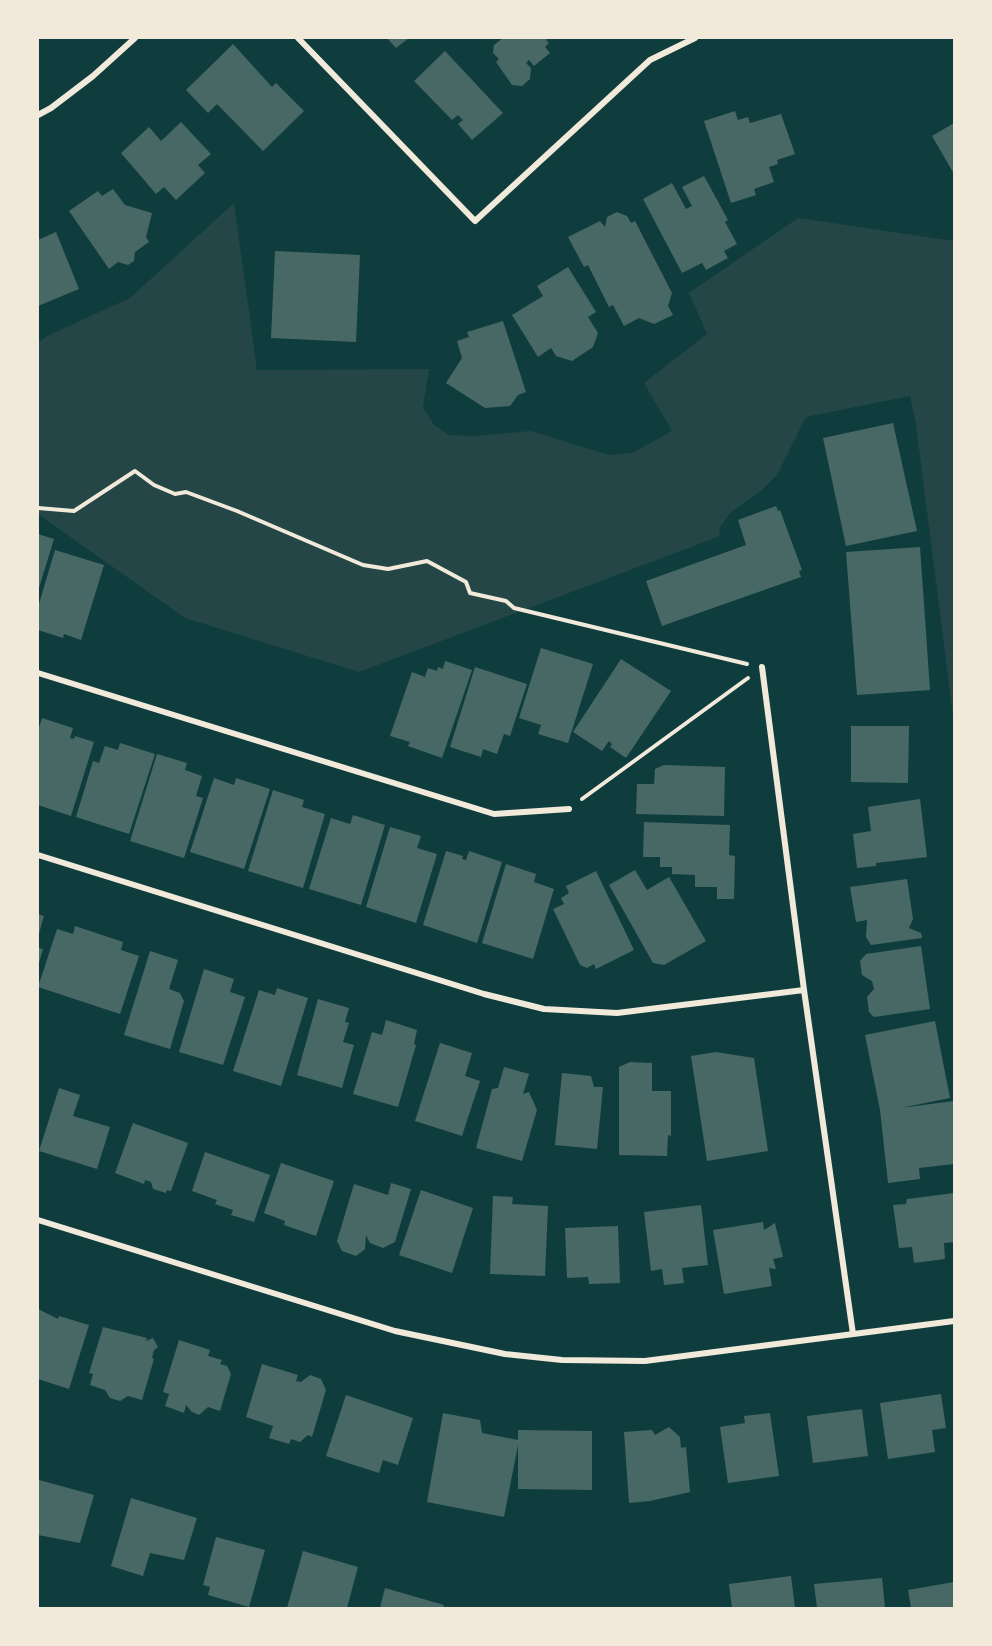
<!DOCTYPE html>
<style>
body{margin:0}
#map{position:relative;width:992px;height:1646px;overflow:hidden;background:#0f3d3e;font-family:"Playfair Display",serif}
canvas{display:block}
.frame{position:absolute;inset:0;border:39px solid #f1e9da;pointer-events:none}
</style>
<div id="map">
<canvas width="992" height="1646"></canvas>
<div class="frame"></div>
</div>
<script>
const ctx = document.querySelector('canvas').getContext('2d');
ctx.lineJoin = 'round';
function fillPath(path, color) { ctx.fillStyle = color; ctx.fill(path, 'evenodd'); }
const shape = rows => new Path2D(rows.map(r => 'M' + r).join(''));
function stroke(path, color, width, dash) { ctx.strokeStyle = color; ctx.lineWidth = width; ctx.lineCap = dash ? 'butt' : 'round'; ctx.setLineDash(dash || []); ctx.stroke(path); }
const green = shape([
 [234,203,257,370,429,369,423,407,434,425,449,435,473,436,531,431,609,455,632,453,672,431,644,383,707,334,689,293,798,218,954,241,954,725,916,424,910,396,806,417,777,475,761,491,730,513,719,529,720,536,359,672,185,618,38,514,38,343,47,336,130,298]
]);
const building = shape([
 [387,38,409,38,396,48],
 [503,38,548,38,546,40,549,43,545,47,550,53,534,66,529,60,526,63,531,68,530,79,522,86,512,85,496,62,499,59,493,53,494,45],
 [233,44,272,87,276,83,304,111,263,151,217,104,208,113,186,90],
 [445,51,503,113,472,140,458,124,463,120,458,115,452,120,414,81],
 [735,111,738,120,748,117,750,123,781,114,795,154,777,160,778,164,769,167,774,182,754,189,756,195,731,203,704,121],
 [181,122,211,154,198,165,205,173,176,200,164,187,156,194,121,153,149,127,161,141],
 [954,123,954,174,932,136],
 [704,176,728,220,725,222,737,244,724,251,728,258,706,270,702,263,682,273,643,199,672,183,686,209,692,206,682,187],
 [113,189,125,205,152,213,146,237,149,242,135,252,134,261,128,265,118,262,109,269,69,211,98,191,102,196],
 [617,212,627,216,631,223,635,221,672,293,668,306,673,315,654,324,639,318,624,326,613,305,609,307,588,265,584,267,568,237,600,221,605,227,607,217],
 [56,232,79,289,38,306,38,240],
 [275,251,360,255,356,342,271,338],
 [568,267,596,312,588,317,598,333,593,347,572,361,556,356,551,348,538,357,512,315,543,296,537,286],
 [503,321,526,392,518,395,510,406,485,408,446,383,462,358,457,341,469,337,467,332],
 [893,423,917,531,846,546,823,438],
 [776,506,778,511,780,510,802,570,799,571,801,577,662,626,646,581,746,545,738,520],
 [38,534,54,539,38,591],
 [920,547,930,690,857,695,846,552],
 [55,550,104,565,81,640,64,634,63,638,38,630,38,607],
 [541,648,593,664,568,743,538,734,541,725,519,718],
 [621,659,671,691,626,758,610,747,612,744,609,741,602,751,573,732],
 [445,661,472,670,442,758,408,746,410,742,390,736,412,672,425,677,428,668,437,671,438,667,443,669],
 [475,667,527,684,510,736,504,734,497,754,483,749,481,757,450,747],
 [42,718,73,728,70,738,74,739,75,736,94,742,71,816,38,805,38,731],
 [851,726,909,726,908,783,851,782],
 [120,743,155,754,129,834,76,817,93,761,99,763,105,746,118,750],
 [157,754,187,763,185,770,202,776,196,796,203,798,184,858,130,841],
 [664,765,725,767,724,816,636,814,637,784,654,784,655,769],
 [214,778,234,785,236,778,270,789,244,869,190,852],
 [273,790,304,800,302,807,325,814,303,888,248,871],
 [920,799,927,857,876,863,876,866,857,868,853,834,871,831,868,807],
 [353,815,385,825,361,905,309,889,331,818,350,824],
 [644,822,730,825,729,855,735,856,734,899,717,899,717,887,695,887,695,875,672,874,672,867,660,867,660,857,643,857],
 [390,827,421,836,417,848,437,854,416,923,366,907],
 [446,851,463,856,462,859,466,860,469,851,502,862,477,943,423,925],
 [506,864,536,874,534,882,554,889,533,959,482,943],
 [635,870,647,890,669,877,706,941,664,965,653,963,609,885],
 [596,871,634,950,596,969,594,964,587,968,580,965,553,909,564,904,561,898,569,893,566,886],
 [907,879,913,919,909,928,921,933,922,938,871,945,866,937,867,920,856,922,850,887],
 [38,914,44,916,38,937],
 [75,926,123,942,121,950,139,956,120,1014,38,987,57,929,73,934],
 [921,946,930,1009,874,1017,869,1012,867,997,874,989,872,981,862,975,860,961,866,954],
 [38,948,43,949,38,966],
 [150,951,178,960,169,989,180,993,184,1001,170,1049,124,1035],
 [204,969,234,979,230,992,245,997,223,1065,179,1052],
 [277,988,308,998,281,1086,233,1071,259,990,275,995],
 [318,999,349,1008,345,1022,349,1023,343,1042,354,1045,342,1088,297,1075],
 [386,1020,417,1030,414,1044,416,1045,398,1107,353,1094,372,1032,382,1035],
 [935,1021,950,1098,900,1108,954,1101,954,1164,919,1168,920,1179,888,1183,880,1110,865,1035],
 [440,1043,472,1053,465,1076,480,1081,462,1136,415,1121],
 [716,1052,754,1058,768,1151,707,1161,691,1056],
 [630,1062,652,1063,652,1091,671,1091,671,1136,668,1135,667,1156,619,1155,619,1067],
 [504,1067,529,1074,523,1094,529,1092,537,1110,522,1161,476,1148,492,1089,498,1088],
 [562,1073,591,1076,594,1087,603,1087,597,1149,555,1145],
 [59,1088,80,1095,73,1116,110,1127,97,1169,39,1151],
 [133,1123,188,1143,171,1191,167,1190,166,1193,153,1189,151,1182,145,1180,144,1184,115,1173],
 [205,1152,270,1175,254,1222,231,1215,233,1210,215,1204,217,1200,192,1191],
 [281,1163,334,1181,316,1236,284,1225,285,1221,264,1213],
 [391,1183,411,1189,395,1242,383,1248,370,1243,366,1235,365,1249,356,1256,342,1251,337,1241,354,1184,388,1195],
 [421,1190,473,1208,452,1273,399,1255],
 [954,1193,954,1242,944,1243,945,1259,914,1263,912,1247,899,1248,893,1205,906,1204,907,1199],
 [493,1196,513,1197,512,1204,548,1206,545,1276,490,1274],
 [701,1205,708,1265,682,1268,684,1283,664,1285,662,1269,651,1271,644,1212],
 [763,1222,764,1230,775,1223,783,1257,773,1259,776,1269,769,1268,772,1286,724,1294,713,1230],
 [618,1226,620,1283,589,1284,588,1277,567,1278,565,1228],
 [38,1309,58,1319,59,1316,89,1325,69,1389,38,1379],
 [103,1327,147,1338,146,1341,153,1338,158,1347,154,1350,152,1358,154,1359,142,1400,128,1396,120,1401,110,1398,105,1390,90,1385,93,1374,89,1373],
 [179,1340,210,1350,208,1356,222,1360,220,1364,227,1366,231,1374,220,1411,208,1407,199,1415,192,1412,186,1405,184,1413,165,1406,169,1394,163,1392],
 [262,1364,298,1375,296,1381,301,1382,310,1375,321,1379,326,1390,312,1437,308,1435,300,1442,291,1439,289,1444,269,1438,273,1426,246,1417],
 [941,1394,946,1428,932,1430,935,1452,888,1459,880,1403],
 [346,1395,413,1418,398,1465,383,1460,379,1473,326,1456],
 [862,1409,868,1456,813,1463,807,1416],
 [443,1413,480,1420,482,1433,518,1440,518,1430,592,1431,592,1490,518,1489,518,1445,504,1517,427,1502],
 [770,1413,779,1476,728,1483,720,1427,745,1423,744,1416],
 [669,1427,680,1437,681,1448,686,1447,690,1492,650,1501,629,1503,624,1432,652,1430,655,1435],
 [39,1480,94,1495,80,1543,38,1535],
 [131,1498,197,1518,184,1560,150,1553,143,1576,111,1566],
 [216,1537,265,1550,249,1607,208,1595,210,1587,203,1585],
 [303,1551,358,1567,347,1608,287,1608],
 [791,1576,795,1608,732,1608,729,1584],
 [882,1578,885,1608,817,1608,814,1584],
 [954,1582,954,1608,911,1608,908,1590],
 [385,1588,444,1605,443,1608,380,1608]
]);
const path = shape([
 [38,508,74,511,135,471,154,485,175,494,186,492,237,511,363,565,388,569,427,561,466,582,470,593,506,601,514,608,747,664],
 [582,799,748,678]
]);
const minor = shape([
 [298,38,475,221,650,60,695,38],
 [38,115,51,108,93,76,135,38],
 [762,667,804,990,853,1334],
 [38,673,494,814,569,809],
 [38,855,484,994,544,1009,617,1013,804,990],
 [38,1220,395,1331,505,1354,562,1360,645,1361,954,1321]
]);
fillPath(green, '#244646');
fillPath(building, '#486865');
stroke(path, '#f1e9da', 4);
stroke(minor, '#f1e9da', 6);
</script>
